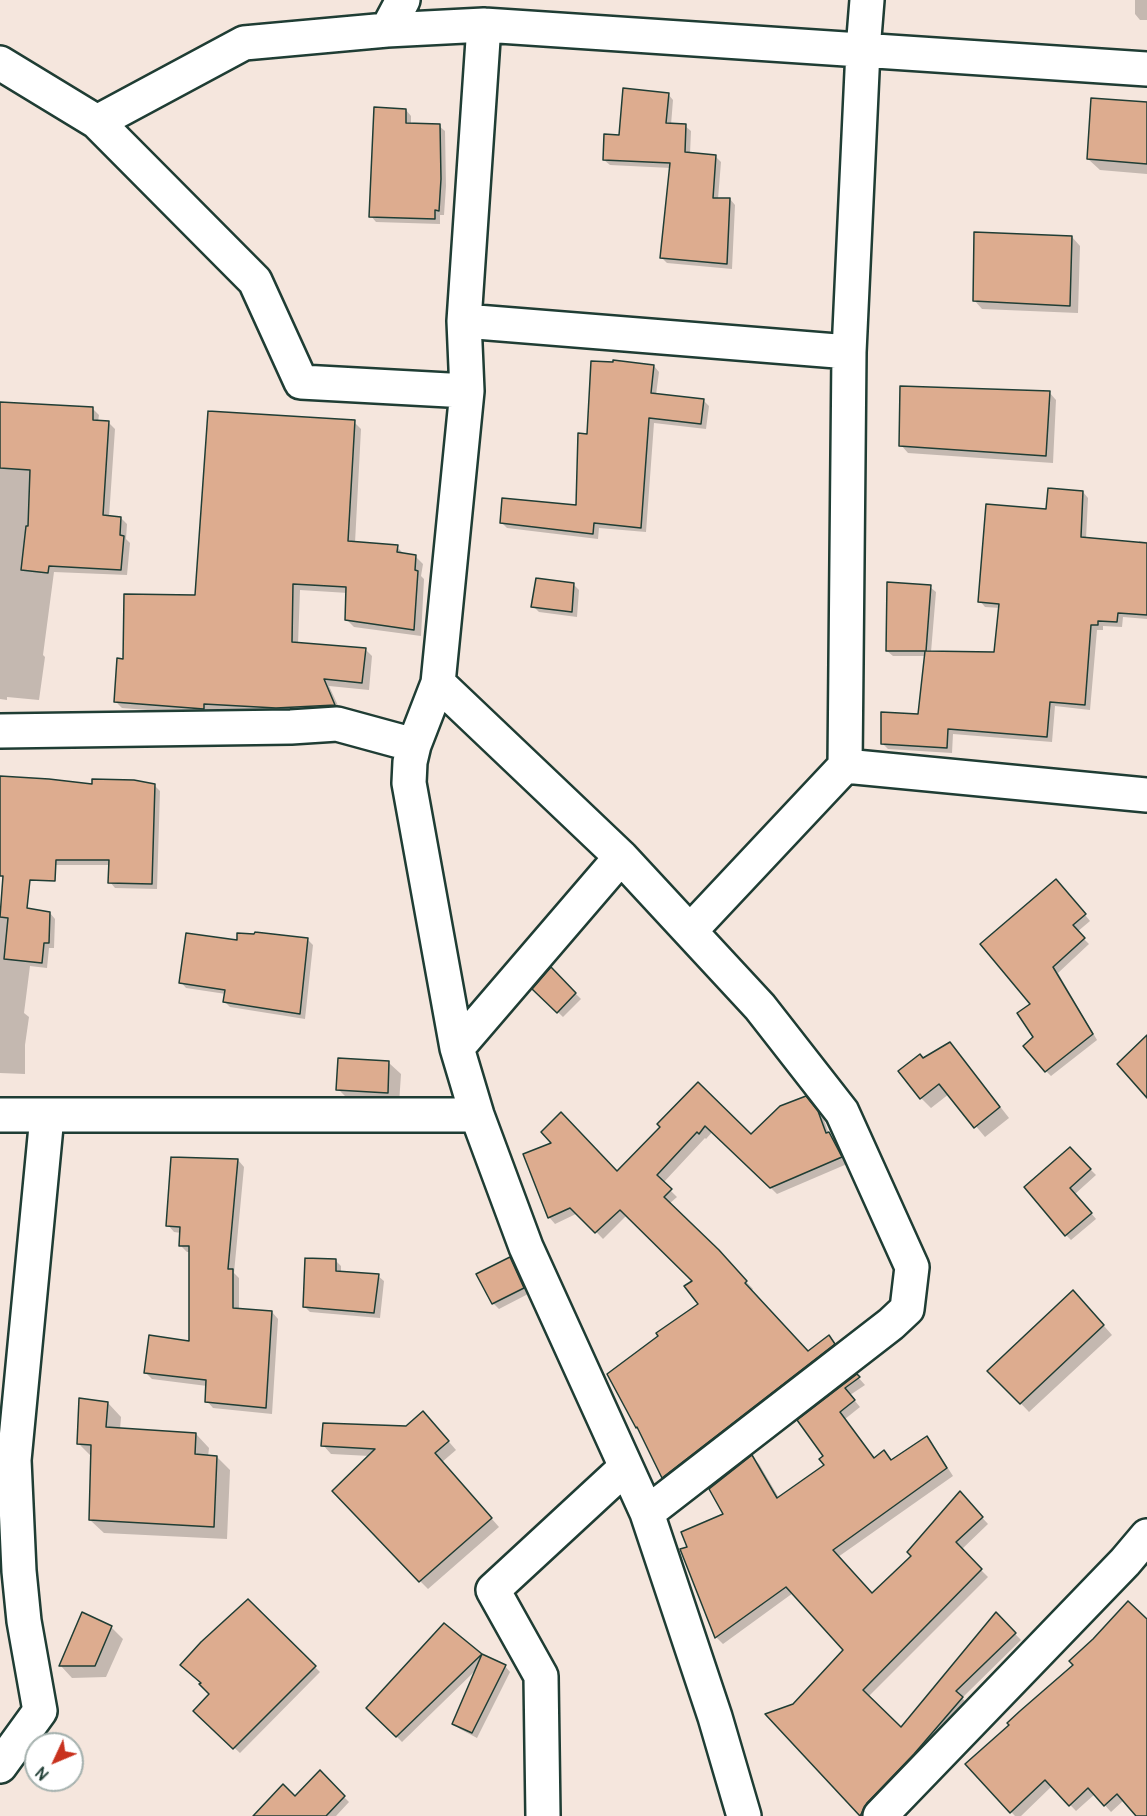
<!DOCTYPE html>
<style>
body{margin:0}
#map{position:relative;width:1147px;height:1816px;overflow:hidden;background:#f5e6dd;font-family:Pangolin,sans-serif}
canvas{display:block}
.north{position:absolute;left:24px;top:1732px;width:60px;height:60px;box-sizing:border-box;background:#fff;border:2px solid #a5b1ae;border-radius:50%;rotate:226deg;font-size:16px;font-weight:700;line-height:24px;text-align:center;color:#1f3d34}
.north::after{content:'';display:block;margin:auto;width:21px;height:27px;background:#c8321e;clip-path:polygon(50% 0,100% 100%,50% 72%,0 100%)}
</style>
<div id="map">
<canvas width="1147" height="1816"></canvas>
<div class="north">N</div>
</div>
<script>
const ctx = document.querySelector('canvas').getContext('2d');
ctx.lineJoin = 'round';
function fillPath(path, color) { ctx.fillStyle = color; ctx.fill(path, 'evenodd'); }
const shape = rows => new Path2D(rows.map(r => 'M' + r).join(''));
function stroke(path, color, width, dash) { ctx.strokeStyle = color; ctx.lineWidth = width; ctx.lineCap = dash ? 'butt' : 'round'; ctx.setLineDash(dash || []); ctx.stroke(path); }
const shadow = shape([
 [1135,0,1147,0,1147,20,1140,20,1135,14],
 [668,94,673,100,671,125,685,126,691,131,690,154,715,156,721,162,718,199,730,199,735,205,732,269,667,263,662,258,671,168,610,165,604,160,620,137],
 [1147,104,1147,174,1100,170,1088,159],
 [406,110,411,116,411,124,439,126,445,131,446,186,444,215,440,215,440,224,376,222,371,216],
 [1072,237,1080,246,1078,313,982,309,974,300],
 [654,366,659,372,656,395,703,400,709,406,706,429,654,423,646,532,599,528,598,539,507,528,502,523,577,507,588,436],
 [1049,392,1056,400,1053,463,908,453,901,445],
 [0,403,93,409,99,415,98,422,109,423,115,429,109,517,121,518,127,524,126,539,130,543,127,575,54,572,43,655,45,657,39,700,7,697,7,700,0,699],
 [354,422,361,429,355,543,397,547,404,554,416,557,423,564,421,576,424,579,421,636,354,627,347,620,348,593,300,590,298,644,365,649,372,656,369,690,329,686,341,712,298,715,211,711,210,715,122,708,115,701,124,661,197,596],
 [1083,492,1088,498,1086,539,1139,544,1139,541,1147,542,1147,619,1123,617,1122,627,1103,626,1103,630,1097,630,1090,710,1055,706,1052,742,953,734,952,753,888,749,882,743,919,715,926,656,893,656,887,651,930,587,936,592,931,652,996,654,1000,608,985,607,980,601,1047,510],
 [573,584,579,590,577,617,539,612,533,606],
 [154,785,160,791,157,889,115,888,110,882,110,865,47,865],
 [1062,887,1090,921,1077,932,1089,944,1058,973,1097,1040,1051,1076,1046,1071,1033,1004],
 [0,908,50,913,55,919,54,948,49,948,47,968,30,966,24,1013,29,1017,25,1045,25,1074,0,1073],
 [307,939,313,945,305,1019,230,1007,225,1002,226,994,186,988,181,982,238,942],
 [551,969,581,999,563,1017,534,989],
 [949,1044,959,1054,1009,1118,985,1137,949,1094,931,1108,921,1098,923,1060],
 [389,1063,401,1074,399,1104,350,1101,338,1089],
 [698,1084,751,1136,812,1104,824,1120,829,1134,835,1140,847,1164,777,1194,713,1131,706,1139,705,1138,663,1183,677,1197,669,1204,725,1259,753,1289,751,1291,808,1353,829,1337,841,1351,669,1483,663,1477,641,1431,637,1427,700,1304,694,1281,627,1215,603,1239,578,1213,555,1224,549,1217,617,1173,662,1127],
 [1070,1149,1096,1175,1075,1194,1096,1219,1071,1240,1066,1235],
 [238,1160,244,1167,234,1273,239,1278,239,1310,272,1312,278,1319,272,1414,213,1408,207,1401,207,1386,152,1379,146,1373,190,1342,191,1252,187,1252,180,1245,181,1233,174,1232,168,1225],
 [510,1258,515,1264,528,1294,499,1309,493,1303],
 [336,1261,341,1266,341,1273,378,1276,384,1281,380,1318,310,1312,305,1307],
 [1082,1301,1112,1335,1029,1412,990,1371],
 [857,1376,865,1385,850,1395,860,1407,845,1419,875,1459,892,1461,926,1438,933,1445,953,1476,838,1557,873,1595,966,1500,988,1524,961,1550,988,1577,868,1697,901,1729,996,1614,1021,1640,962,1698,969,1705,870,1816,863,1816,768,1715,794,1705,845,1650,793,1593,723,1644,716,1637,682,1550,689,1548,725,1515,752,1457,759,1464,779,1498,826,1466,825,1457,799,1421],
 [108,1403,121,1417,120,1430,196,1434,209,1448,208,1457,217,1457,230,1470,227,1539,104,1533,90,1520,92,1457,78,1443],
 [431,1421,456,1450,442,1462,499,1527,428,1589,420,1581,370,1456,331,1454,323,1445],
 [248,1601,320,1672,240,1753,195,1711,211,1694],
 [1147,1621,1147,1816,1138,1816,1124,1800,1111,1812,1095,1794,1076,1811,1052,1786,1021,1816,1015,1816,967,1764],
 [444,1625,483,1657,505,1666,510,1672,477,1738,460,1729,454,1724,477,1669,402,1742,368,1708],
 [111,1627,123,1639,106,1677,72,1678,61,1666],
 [320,1773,349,1802,336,1816,262,1816,295,1798]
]);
const building = shape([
 [623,88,669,93,666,123,686,124,685,152,716,155,713,198,730,198,727,264,660,258,670,163,603,160,604,134,619,135,623,88],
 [1091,98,1147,102,1147,164,1087,159,1091,98],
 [374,107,406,109,406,123,440,124,441,179,439,211,435,210,435,219,369,217,374,107],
 [974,232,1072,236,1070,306,973,301,974,232],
 [613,360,654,365,651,393,704,399,701,424,649,418,641,528,594,523,593,534,500,523,502,498,576,505,578,433,587,434,591,361,613,362,613,360],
 [900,386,1050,391,1046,456,899,446,900,386],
 [0,402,93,407,93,420,109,421,103,515,121,517,120,535,124,536,121,570,49,566,48,573,21,570,26,526,28,526,30,470,0,468,0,402],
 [208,411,355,420,348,541,398,545,397,552,416,555,415,570,418,571,414,630,345,620,346,587,293,584,292,642,366,648,362,683,324,679,335,705,276,708,204,704,204,709,114,702,117,658,123,659,124,594,195,595,208,411],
 [1048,488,1083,491,1081,537,1147,543,1147,615,1118,613,1117,622,1098,621,1098,625,1091,625,1085,705,1050,702,1047,737,948,729,947,748,881,744,881,712,918,714,925,651,886,651,887,582,931,585,926,651,994,652,999,604,978,602,986,504,1046,509,1048,488],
 [536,578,574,583,572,612,531,607,536,578],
 [0,776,49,779,92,784,92,779,134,780,155,784,152,884,108,883,109,860,56,860,55,881,30,880,27,908,50,912,49,943,44,943,42,963,4,959,8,918,0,917,3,876,0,876,0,776],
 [1056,879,1086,914,1073,925,1085,938,1053,967,1093,1034,1045,1072,1023,1046,1033,1037,1017,1013,1030,1004,980,944,1056,879],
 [255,932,308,938,300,1014,223,1002,225,990,179,983,186,933,237,940,237,933,254,934,255,932],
 [551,967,576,993,557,1013,532,989,551,967],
 [1147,1035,1147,1098,1117,1064,1147,1035],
 [950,1042,1000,1107,974,1128,939,1084,920,1099,898,1071,920,1054,923,1058,950,1042],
 [338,1058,389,1061,388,1093,336,1090,338,1058],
 [698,1082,751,1134,780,1106,806,1096,818,1111,826,1133,829,1132,842,1157,770,1188,705,1126,699,1134,697,1132,657,1175,672,1189,664,1197,719,1250,747,1281,745,1283,808,1351,829,1335,835,1344,662,1478,637,1427,636,1428,607,1374,658,1336,656,1333,698,1304,684,1286,692,1281,620,1210,595,1233,570,1208,548,1218,523,1154,551,1143,541,1132,561,1112,617,1171,660,1127,657,1124,698,1082],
 [1070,1147,1091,1169,1070,1188,1092,1213,1065,1236,1024,1187,1070,1147],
 [171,1157,238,1159,228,1269,233,1269,233,1308,272,1311,266,1408,205,1402,206,1380,144,1373,149,1335,189,1341,189,1246,179,1246,180,1227,166,1226,171,1157],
 [510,1257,524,1288,492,1304,476,1274,510,1257],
 [305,1258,336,1259,336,1271,379,1274,374,1313,303,1307,305,1258],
 [1073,1290,1104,1325,1020,1404,987,1371,1073,1290],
 [857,1374,860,1377,845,1388,855,1400,840,1412,874,1458,884,1450,891,1460,927,1436,947,1468,833,1550,872,1593,911,1556,907,1552,960,1491,983,1517,956,1542,982,1569,863,1690,901,1727,996,1612,1016,1633,956,1691,963,1697,914,1754,867,1803,860,1816,765,1714,793,1704,843,1650,786,1587,715,1638,680,1549,687,1547,681,1532,723,1514,709,1489,752,1455,777,1498,824,1465,819,1459,823,1456,797,1420,857,1374],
 [79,1398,108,1402,106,1427,196,1433,195,1454,217,1456,214,1527,89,1520,91,1445,77,1444,79,1398],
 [423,1411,449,1441,435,1453,492,1518,419,1582,332,1491,375,1449,321,1446,323,1423,406,1426,423,1411],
 [248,1599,316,1666,233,1749,193,1711,209,1694,199,1684,201,1683,180,1665,201,1642,248,1599],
 [1128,1601,1147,1619,1147,1816,1136,1816,1117,1794,1104,1806,1088,1788,1069,1806,1045,1780,1010,1813,965,1764,1009,1725,1007,1723,1020,1711,1073,1665,1069,1661,1093,1639,1128,1601],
 [82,1612,112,1626,95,1666,59,1666,82,1612],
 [444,1623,482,1654,396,1737,366,1708,444,1623],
 [482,1654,506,1665,472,1733,452,1724,482,1654],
 [320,1770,345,1796,326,1816,253,1816,283,1784,295,1796,320,1770]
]);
const minor = shape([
 [484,25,464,321,467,391,438,683,414,745,410,762,409,783,457,1048,477,1115,526,1247,647,1513,715,1717,744,1816],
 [387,30,484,25,1147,69],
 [0,63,97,122,255,281,301,382,467,391],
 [97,122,244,43,387,30,403,0],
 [464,321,849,352],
 [438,683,621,857,760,1007,842,1112,912,1267,907,1309,891,1324,647,1513],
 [0,731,291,727,337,724,414,745],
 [845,766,1147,795],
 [690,931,845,766,849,352,863,50,867,0],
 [457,1048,621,857],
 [0,1115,477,1115],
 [0,1766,40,1711,24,1621,19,1571,14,1460,47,1116],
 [543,1816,541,1676,493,1590,626,1467],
 [880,1816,1125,1562,1147,1536]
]);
fillPath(shadow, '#0003');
fillPath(building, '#ddac8f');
stroke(building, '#1f3d34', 1.5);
stroke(minor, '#1f3d34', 38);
stroke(minor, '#fff', 33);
</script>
